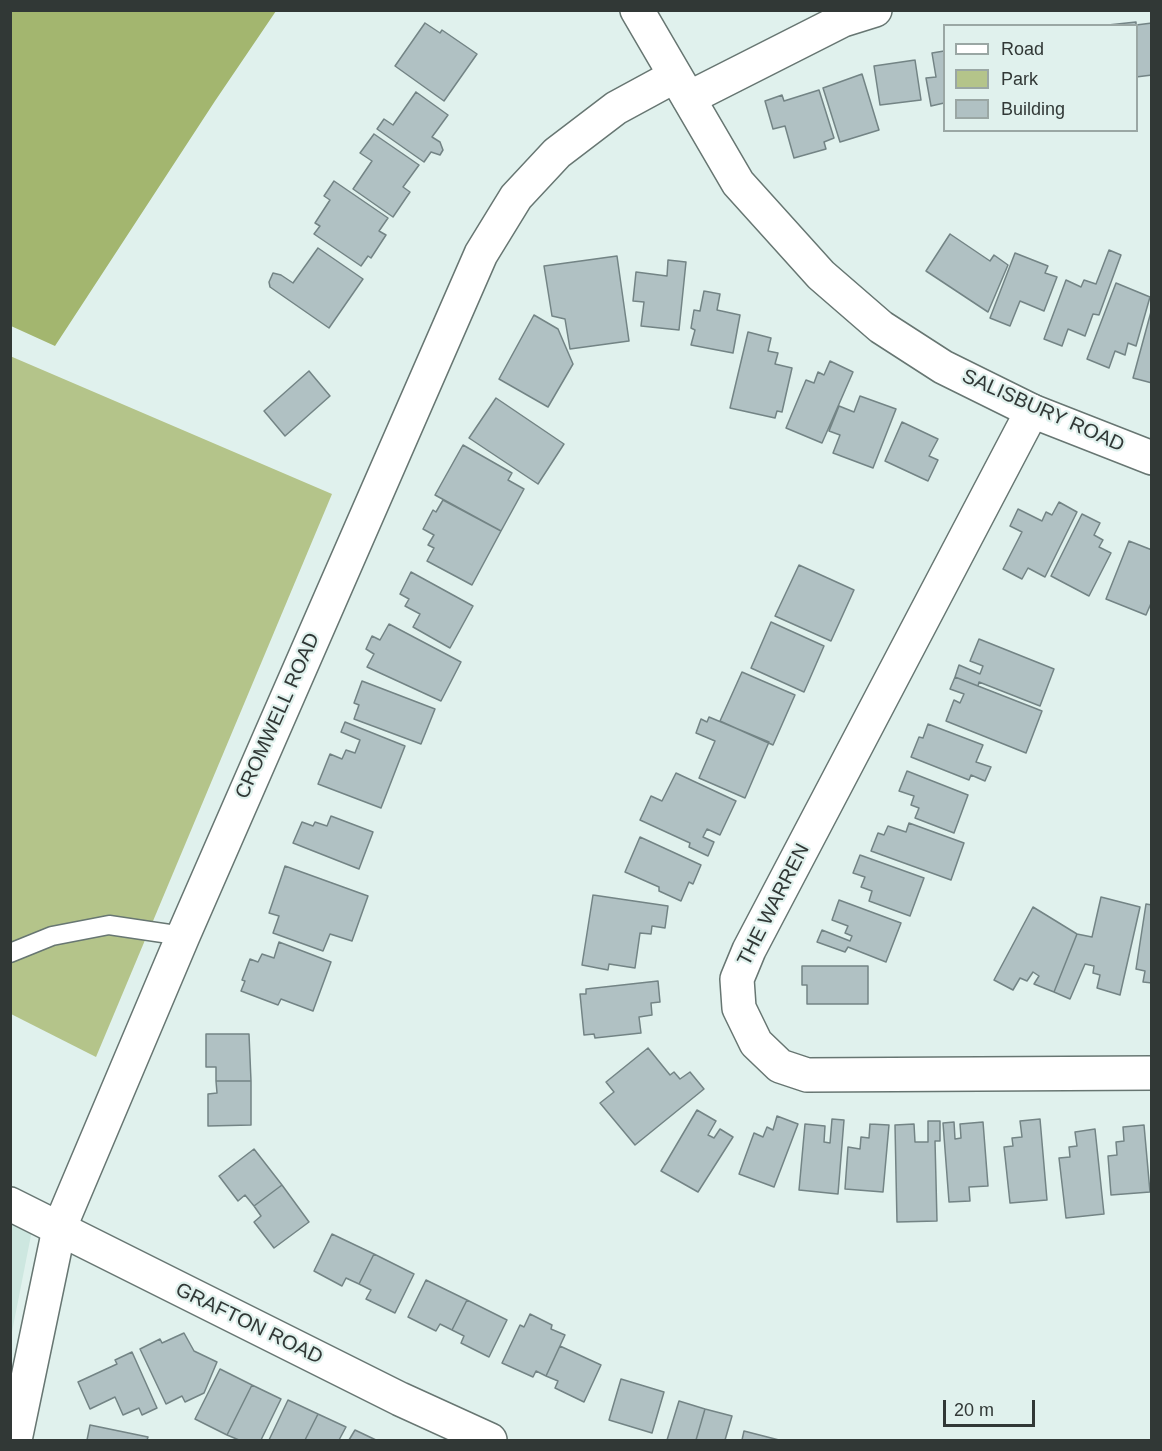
<!DOCTYPE html>
<style>
body{margin:0}
#map{position:relative;width:1162px;height:1451px;overflow:hidden;background:#e0f1ed;font-family:Arial,sans-serif}
canvas{display:block}
.frame{position:absolute;inset:0;border:12px solid #313836;pointer-events:none}
.legend{position:absolute;left:943px;top:24px;width:195px;height:108px;box-sizing:border-box;background:#e0f1ed;border:2px solid #9aa7a4;margin:0;padding:8px 10px;list-style:none;font-size:18px;color:#313836}
.legend li{display:flex;align-items:center;gap:12px;height:30px}
.legend b{width:30px;border:2px solid #9aa7a4}
.scale{position:absolute;left:943px;top:1400px;width:92px;height:27px;box-sizing:border-box;border:3px solid #313836;border-top:0;padding-left:8px;font-size:18px;line-height:21px;white-space:nowrap;color:#313836;-webkit-text-stroke:4px #e0f1ed;paint-order:stroke}
</style>
<div id="map">
<canvas width="1162" height="1451"></canvas>
<div class="frame"></div>
<ul class="legend">
<li><b style="height:8px;background:#fff"></b>Road</li>
<li><b style="height:16px;background:#b4c48a"></b>Park</li>
<li><b style="height:16px;background:#b0c1c3"></b>Building</li>
</ul>
<div class="scale">20 m</div>
</div>
<script>
const ctx = document.querySelector('canvas').getContext('2d');
ctx.lineJoin = 'round';
function fillPath(path, color) { ctx.fillStyle = color; ctx.fill(path, 'evenodd'); }
const shape = rows => new Path2D(rows.map(r => 'M' + r).join(''));
function stroke(path, color, width, dash) { ctx.strokeStyle = color; ctx.lineWidth = width; ctx.lineCap = dash ? 'butt' : 'round'; ctx.setLineDash(dash || []); ctx.stroke(path); }
function label(font, color, halo, rows, align = 'center') {
  ctx.font = font + ' Arial,sans-serif'; ctx.lineWidth = 4.5; ctx.setLineDash([]); ctx.textBaseline = 'middle'; ctx.strokeStyle = halo; ctx.fillStyle = color; for (const [text, x, y, turn = 0] of rows) {
    ctx.save(); ctx.translate(x, y); ctx.rotate((+turn || 0) * Math.PI / 180); ctx.textAlign = isNaN(turn) ? turn : align; if (halo) ctx.strokeText(text, 0, 0); ctx.fillText(text, 0, 0); ctx.restore();
  }
}
const built = shape([
 [11,1213,33,1225,11,1337]
]);
const green = shape([
 [10,356,332,494,96,1057,11,1014]
]);
const forest = shape([
 [11,10,276,11,215,101,55,346,11,326]
]);
const building = shape([
 [1136,22,1136,25,1152,23,1152,75,1136,77,1136,26,1108,25,1136,22],
 [425,23,440,33,442,30,477,54,444,101,395,66,425,23],
 [944,51,944,103,931,106,926,78,936,77,932,53,944,51],
 [915,60,921,100,880,105,874,66,915,60],
 [862,74,879,130,840,142,823,88,862,74],
 [819,90,834,138,824,142,826,149,794,158,785,126,773,129,765,101,782,95,784,101,819,90],
 [416,92,448,115,432,137,440,142,443,150,440,155,431,152,424,162,377,129,384,119,393,125,416,92],
 [374,134,419,165,403,187,410,192,393,217,353,189,372,161,360,153,374,134],
 [334,181,388,218,379,231,386,235,371,258,368,256,361,266,314,234,320,226,315,223,330,200,324,196,334,181],
 [950,234,990,261,994,255,1008,265,988,312,926,271,950,234],
 [318,248,363,279,329,328,270,287,269,282,273,273,281,275,293,283,318,248],
 [1109,250,1121,255,1099,315,1093,314,1085,336,1068,329,1062,346,1044,339,1066,280,1081,287,1084,280,1096,284,1109,250],
 [1015,253,1048,266,1045,273,1057,277,1044,311,1020,301,1010,326,990,318,1015,253],
 [617,256,629,341,570,349,565,319,552,316,544,266,617,256],
 [668,260,686,262,679,330,641,326,644,302,633,301,636,272,667,276,668,260],
 [1116,283,1150,297,1136,346,1128,343,1125,355,1115,351,1109,368,1087,359,1116,283],
 [704,291,720,294,717,310,740,315,733,353,691,345,695,330,691,328,694,310,700,311,704,291],
 [1152,308,1152,383,1133,378,1152,308],
 [534,315,558,329,573,364,548,407,499,379,534,315],
 [748,332,771,338,768,351,778,353,775,364,792,368,782,412,777,411,775,418,730,408,748,332],
 [830,361,853,372,822,443,786,428,806,380,814,383,818,372,824,375,830,361],
 [309,371,330,396,285,436,264,411,309,371],
 [860,396,896,409,873,468,833,453,840,435,829,431,839,406,854,412,860,396],
 [496,398,564,444,538,484,469,438,496,398],
 [902,422,938,439,929,456,938,460,928,481,885,461,902,422],
 [463,445,512,473,508,480,524,489,501,531,435,495,463,445],
 [443,500,501,531,472,585,427,561,434,548,428,545,434,535,423,529,433,510,436,512,443,500],
 [1059,502,1077,512,1045,577,1028,568,1022,579,1003,569,1022,532,1010,526,1018,509,1042,521,1046,512,1052,515,1059,502],
 [1082,514,1100,523,1094,535,1103,540,1099,547,1111,553,1089,596,1051,576,1082,514],
 [1129,541,1152,550,1152,601,1146,615,1106,599,1129,541],
 [799,565,854,590,831,641,775,616,799,565],
 [411,572,473,606,450,648,413,627,420,614,405,606,409,599,400,594,411,572],
 [771,622,824,646,804,692,751,668,771,622],
 [389,624,461,662,441,701,367,667,374,654,366,649,372,636,380,640,389,624],
 [979,639,1054,669,1040,706,979,682,978,686,955,677,959,665,980,674,983,666,970,661,979,639],
 [742,672,795,695,773,745,720,721,742,672],
 [955,677,1042,711,1026,753,946,721,954,700,960,703,964,694,950,689,955,677],
 [362,681,435,709,421,744,354,719,359,705,354,703,362,681],
 [709,717,769,742,745,798,699,778,715,741,696,733,701,719,707,722,709,717],
 [345,722,405,746,381,808,318,784,330,754,342,759,346,750,355,753,360,740,341,732,345,722],
 [928,724,983,745,976,762,991,767,985,781,971,775,969,780,911,757,919,737,923,738,928,724],
 [907,771,968,795,954,833,915,818,919,808,911,805,914,796,899,791,907,771],
 [676,773,736,801,720,835,707,829,703,837,714,842,708,856,689,847,690,843,640,820,651,796,662,801,676,773],
 [331,816,373,832,359,869,293,843,302,822,313,826,315,822,327,826,331,816],
 [909,823,964,843,951,880,871,851,878,833,884,835,888,826,906,832,909,823],
 [640,837,701,865,693,884,689,882,681,901,659,891,659,887,625,872,640,837],
 [860,855,924,878,910,916,869,901,872,891,861,887,865,877,853,873,860,855],
 [285,866,368,896,352,941,330,934,323,951,273,933,279,916,269,913,285,866],
 [593,895,668,906,665,928,652,926,651,934,640,933,635,968,609,964,608,970,582,965,593,895],
 [1101,897,1140,907,1120,995,1097,988,1100,975,1093,973,1094,966,1085,964,1070,999,1054,992,1077,934,1092,937,1101,897],
 [839,900,901,923,886,962,848,947,845,952,817,942,822,930,850,941,852,936,845,933,848,926,832,920,839,900],
 [1146,904,1152,905,1152,983,1143,982,1145,971,1136,969,1146,904],
 [1033,907,1077,934,1054,992,1034,984,1039,976,1033,972,1027,981,1020,978,1013,990,994,980,1033,907],
 [279,942,331,962,313,1011,281,999,278,1005,241,991,245,981,242,980,250,959,258,962,262,954,274,958,279,942],
 [802,966,868,966,868,1004,807,1004,807,985,802,985,802,966],
 [658,981,660,1002,651,1003,652,1015,639,1017,641,1033,595,1038,594,1034,584,1035,580,994,586,994,586,989,658,981],
 [206,1034,249,1034,251,1081,216,1081,216,1067,206,1067,206,1034],
 [648,1048,670,1075,674,1072,680,1079,690,1072,704,1089,635,1145,600,1103,614,1092,606,1082,648,1048],
 [216,1081,251,1081,251,1125,208,1126,208,1094,217,1093,216,1081],
 [697,1110,716,1121,708,1135,714,1138,720,1129,733,1137,698,1192,661,1171,697,1110],
 [777,1116,798,1124,774,1187,739,1174,754,1133,763,1137,767,1127,773,1130,777,1116],
 [832,1119,844,1120,838,1194,799,1190,805,1124,825,1126,824,1142,830,1143,832,1119],
 [1040,1119,1047,1200,1010,1203,1004,1147,1013,1146,1012,1138,1022,1137,1020,1121,1040,1119],
 [928,1121,940,1121,940,1141,935,1141,937,1221,897,1222,895,1125,914,1124,915,1142,928,1142,928,1121],
 [954,1122,955,1139,961,1138,960,1124,983,1122,988,1186,969,1187,970,1201,949,1202,943,1123,954,1122],
 [870,1124,889,1125,883,1192,845,1189,848,1147,860,1149,861,1137,869,1138,870,1124],
 [1144,1125,1150,1192,1111,1195,1108,1156,1117,1155,1116,1142,1124,1141,1123,1127,1144,1125],
 [1095,1129,1104,1214,1066,1218,1059,1158,1070,1157,1069,1147,1077,1146,1075,1132,1095,1129],
 [254,1149,282,1185,254,1206,245,1195,238,1201,219,1176,254,1149],
 [282,1185,309,1222,274,1248,254,1222,261,1216,254,1206,282,1185],
 [332,1234,374,1254,359,1284,346,1278,342,1286,314,1271,332,1234],
 [374,1254,414,1274,395,1313,366,1299,371,1290,359,1284,374,1254],
 [426,1280,467,1300,452,1330,440,1324,436,1331,408,1317,426,1280],
 [467,1300,507,1320,489,1357,461,1343,464,1336,452,1330,467,1300],
 [530,1314,552,1325,551,1329,565,1335,546,1376,536,1371,533,1377,502,1363,520,1325,524,1327,530,1314],
 [184,1333,194,1351,217,1362,204,1393,185,1402,182,1396,166,1404,140,1349,160,1339,162,1343,184,1333],
 [560,1346,601,1365,584,1402,555,1388,558,1381,546,1376,560,1346],
 [132,1352,157,1408,142,1415,139,1408,123,1415,115,1397,90,1409,78,1382,117,1364,115,1360,132,1352],
 [220,1369,252,1385,227,1435,195,1419,220,1369],
 [621,1379,664,1392,652,1433,609,1420,621,1379],
 [252,1385,281,1399,261,1440,239,1440,227,1435,252,1385],
 [288,1400,318,1414,305,1440,269,1440,288,1400],
 [679,1401,705,1409,696,1440,667,1440,679,1401],
 [705,1409,732,1416,725,1440,696,1440,705,1409],
 [318,1414,346,1427,339,1440,305,1440,318,1414],
 [90,1425,148,1437,147,1440,87,1440,90,1425],
 [355,1430,376,1440,349,1440,355,1430],
 [744,1431,779,1440,742,1440,744,1431]
]);
const service = shape([
 [10,953,52,936,109,925,183,936]
]);
const minor = shape([
 [689,98,843,20,875,10],
 [1032,411,749,950,737,979,739,1008,756,1043,780,1066,807,1075,1152,1073],
 [15,1440,59,1229,183,936,481,254,516,197,557,153,616,108,675,76]
]);
const tertiary = shape([
 [637,10,738,183,821,275,881,327,943,367,1032,411,1152,458],
 [10,1204,400,1399,490,1440]
]);
const streetNames = [
 ["SALISBURY ROAD",1043,411,24],
 ["CROMWELL ROAD",278,716,-66],
 ["THE WARREN",774,905,-63],
 ["GRAFTON ROAD",249,1324,26]
];
fillPath(built, '#cde7e0');
fillPath(green, '#b4c48a');
fillPath(forest, '#a3b66f');
fillPath(building, '#b0c1c3');
stroke(building, '#738485', 1.5);
stroke(service, '#677672', 21);
stroke(minor, '#677672', 36);
stroke(tertiary, '#677672', 36);
stroke(service, '#fff', 18);
stroke(minor, '#fff', 33);
stroke(tertiary, '#fff', 33);
label('20px', '#313836', '#e0f1ed', streetNames);
</script>
